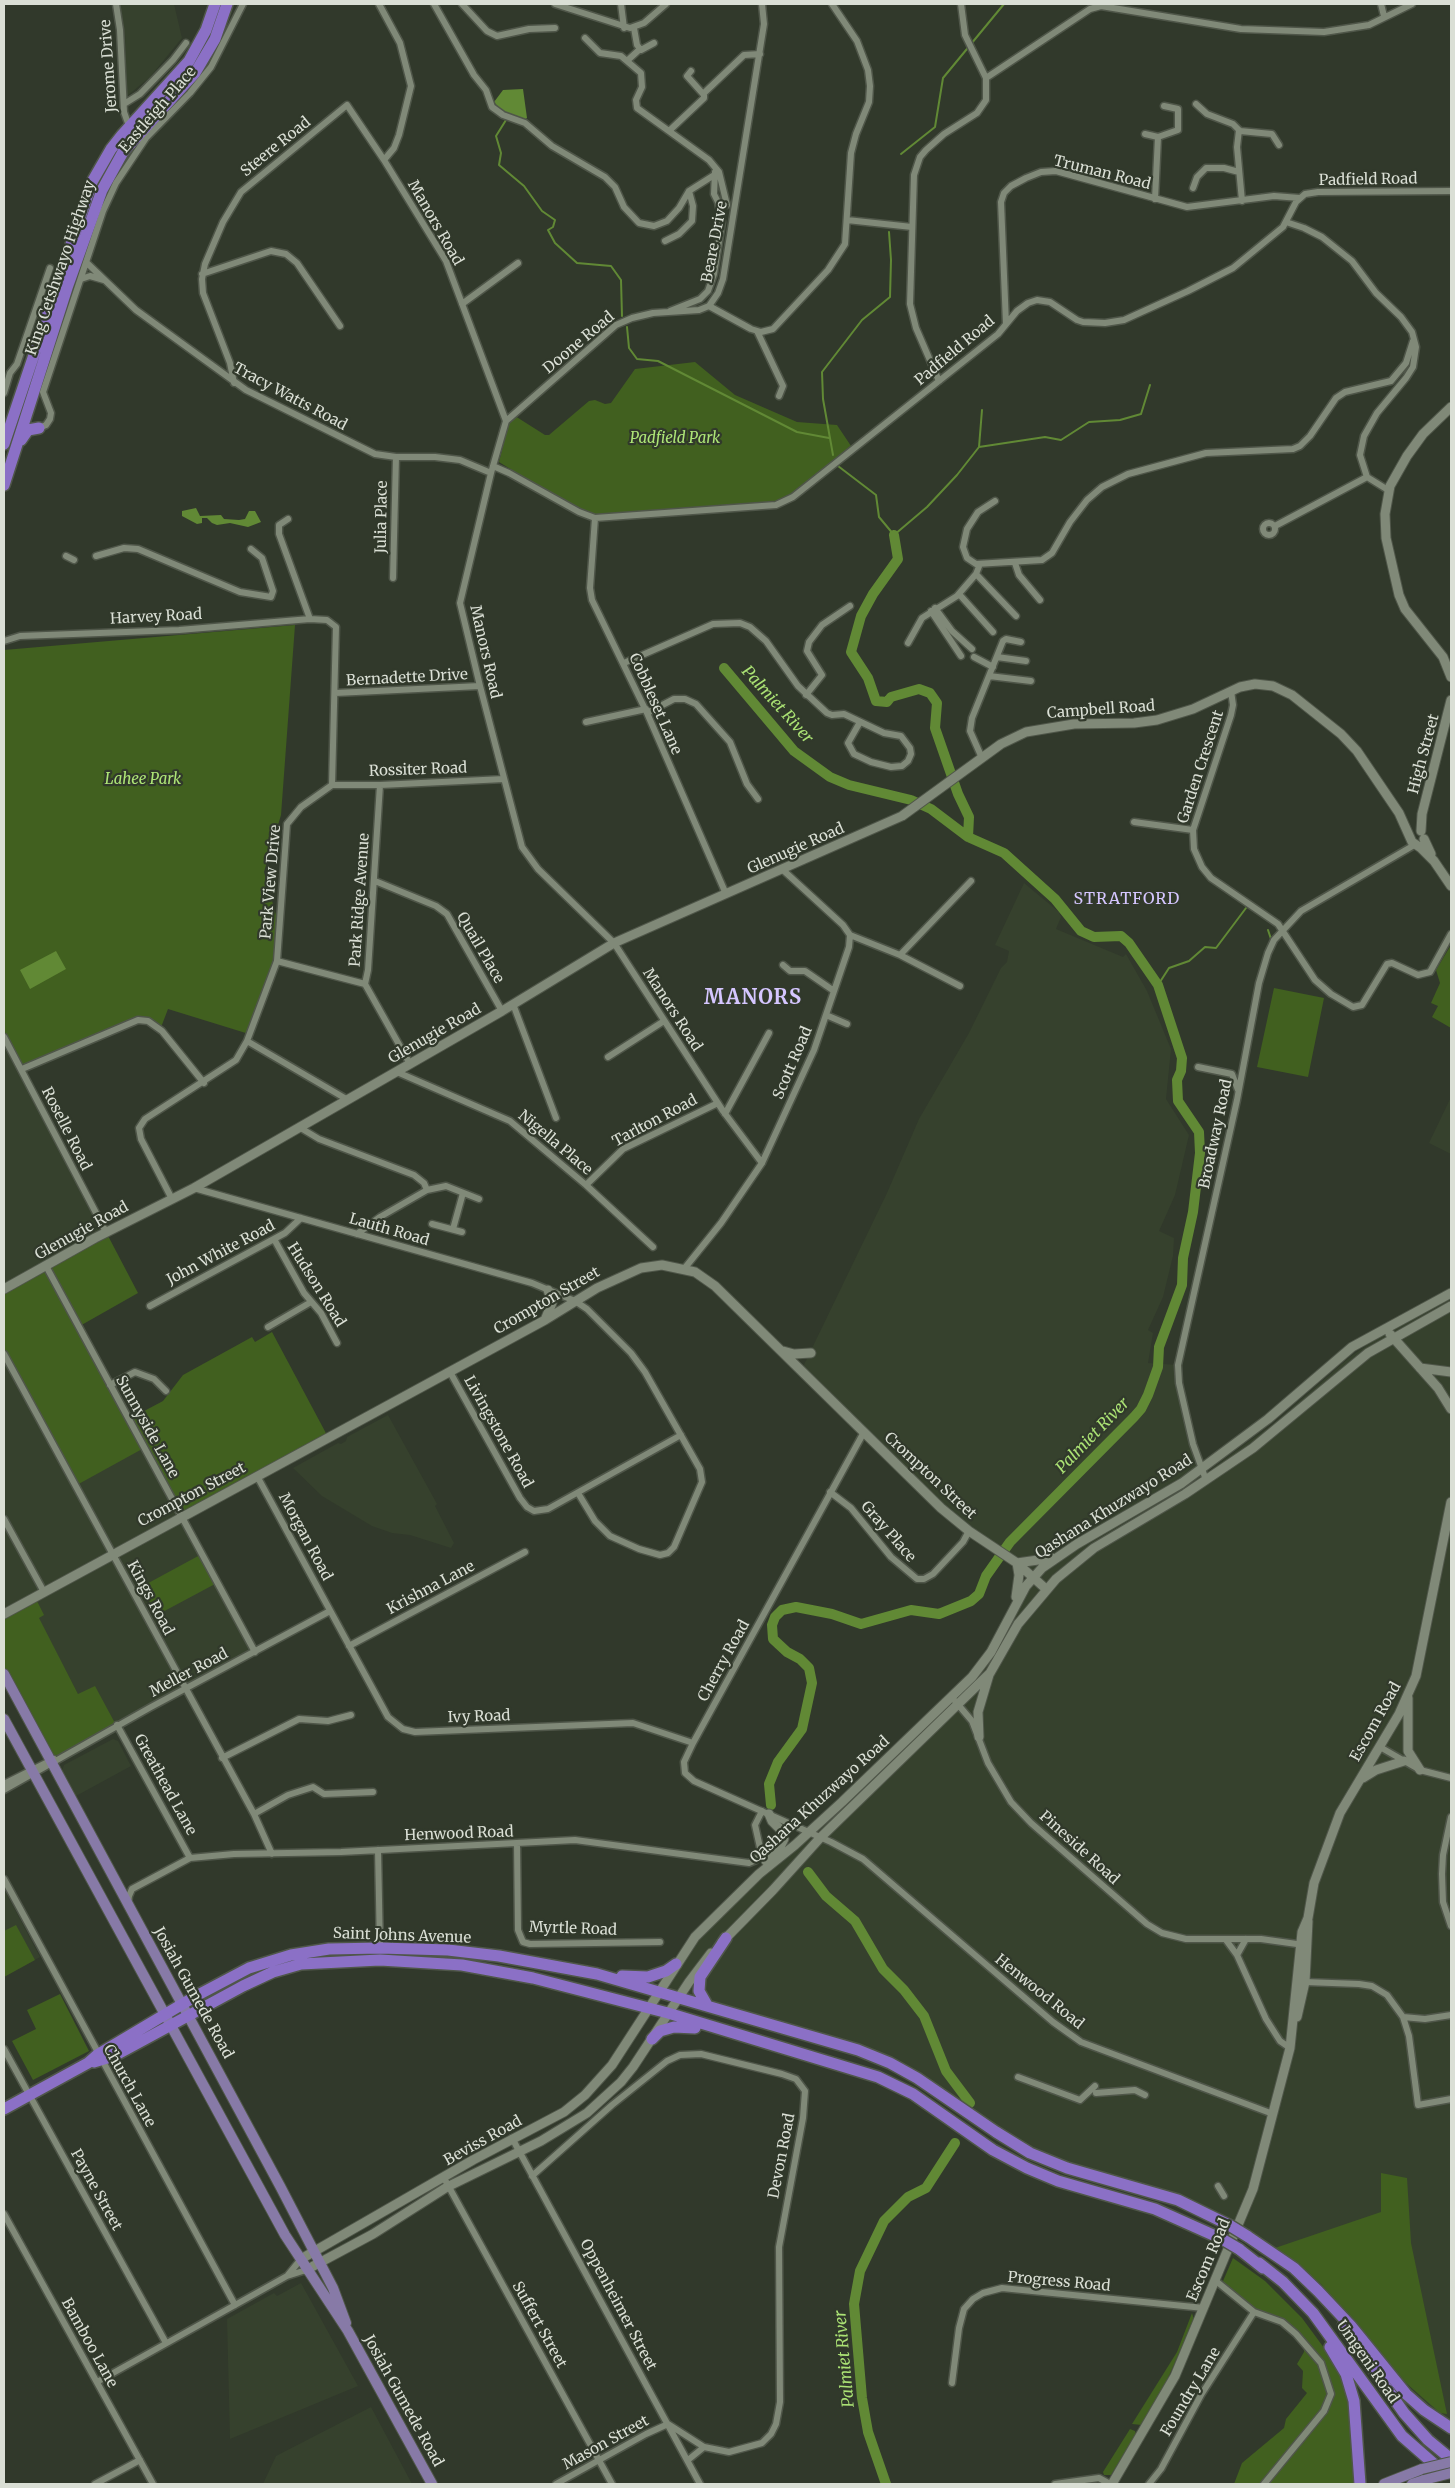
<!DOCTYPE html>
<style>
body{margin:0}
#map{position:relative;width:1455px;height:2488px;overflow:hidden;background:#31392b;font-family:Merriweather,serif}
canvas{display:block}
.frame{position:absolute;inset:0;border:5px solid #dadfd5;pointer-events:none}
</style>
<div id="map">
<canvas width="1455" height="2488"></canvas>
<div class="frame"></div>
</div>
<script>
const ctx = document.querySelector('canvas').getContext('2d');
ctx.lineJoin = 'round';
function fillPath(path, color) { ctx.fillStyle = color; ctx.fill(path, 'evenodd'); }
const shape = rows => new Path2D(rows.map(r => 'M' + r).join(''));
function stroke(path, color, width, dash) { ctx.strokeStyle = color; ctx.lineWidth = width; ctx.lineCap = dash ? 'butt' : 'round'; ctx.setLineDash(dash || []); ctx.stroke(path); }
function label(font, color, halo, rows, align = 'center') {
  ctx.font = font + ' Merriweather,serif'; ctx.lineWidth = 4.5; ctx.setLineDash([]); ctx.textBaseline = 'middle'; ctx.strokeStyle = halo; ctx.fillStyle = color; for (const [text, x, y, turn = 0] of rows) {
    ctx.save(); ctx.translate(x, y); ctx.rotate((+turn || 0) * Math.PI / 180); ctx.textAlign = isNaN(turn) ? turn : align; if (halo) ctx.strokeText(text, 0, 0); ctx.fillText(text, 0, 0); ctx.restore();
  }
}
const built = shape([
 [120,4,174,4,182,38,150,77,127,96,125,35],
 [1024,883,1059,912,1061,917,1056,929,1123,957,1126,954,1147,991,1171,1049,1166,1099,1189,1135,1175,1195,1159,1231,1174,1238,1173,1256,1163,1297,1148,1330,1153,1333,1148,1363,1178,1365,1203,1475,1273,1424,1350,1357,1388,1331,1451,1294,1451,2427,1415,2401,1318,2290,1203,2211,1048,2161,903,2069,659,1992,696,1937,972,1677,1034,1578,969,1532,801,1371,887,1193,919,1119,969,1033,1001,968,1007,962,1009,951,995,945],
 [4,1036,106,1232,4,1289],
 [1451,1097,1451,1154,1429,1143],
 [4,1353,144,1448,255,1652,116,1725,78,1694,38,1618,4,1613],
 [388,1415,437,1504,435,1506,454,1543,451,1548,410,1535,392,1533,372,1526,322,1496,293,1468,338,1443,341,1444,346,1441,347,1437],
 [113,1739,118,1741,131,1766,76,1796,62,1771,64,1765],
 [4,1889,40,1957,4,1977],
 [301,2283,358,2386,230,2439,227,2319,274,2293,277,2296],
 [371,2407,412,2484,263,2484,276,2456]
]);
const green = shape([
 [695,362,735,395,797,422,837,425,851,446,791,494,775,502,594,517,578,511,499,462,509,422,515,416,545,435,549,435,589,401,595,400,605,404,611,403,635,369],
 [295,625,281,815,264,872,279,926,277,961,249,1034,168,1009,160,1030,157,1026,139,1021,22,1069,4,1036,4,650],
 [1451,945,1451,1028,1432,1017,1438,1006,1431,1003,1440,983,1436,970],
 [1274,988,1324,998,1308,1077,1257,1067],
 [106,1232,138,1293,78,1327,129,1419,163,1401,183,1375,252,1337,255,1342,272,1332,328,1437,182,1517,144,1448,75,1486,4,1353,4,1289],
 [200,1555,215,1584,157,1615,141,1587],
 [35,1597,44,1615,39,1618,78,1694,95,1686,116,1725,52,1761,4,1673,4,1613],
 [16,1925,35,1960,4,1977,4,1931],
 [60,1994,89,2051,33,2080,12,2041,36,2029,27,2010],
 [1381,2173,1407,2178,1411,2243,1447,2414,1440,2413,1406,2383,1321,2284,1275,2248,1381,2212],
 [1233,2258,1265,2281,1302,2318,1330,2356,1342,2378,1349,2400,1354,2472,1353,2484,1234,2484,1242,2463,1284,2428,1286,2419,1307,2393,1302,2388,1303,2371,1297,2364,1304,2352,1303,2341,1282,2322,1261,2314,1224,2284,1223,2281],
 [1192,2313,1194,2320,1163,2389,1142,2425,1132,2424,1177,2352],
 [1130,2429,1135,2431,1136,2434,1111,2475,1104,2475,1103,2472]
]);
const water = shape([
 [523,89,527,118,523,121,503,113,494,102,503,90],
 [196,508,200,516,221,515,224,519,239,520,245,519,249,511,255,511,261,522,248,527,230,523,217,525,212,523,207,518,202,518,202,523,197,524,182,516,182,511],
 [56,951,66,969,30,989,20,970]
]);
const stream = shape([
 [506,120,496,136,501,153,499,165,524,186,542,211,555,220,553,227,548,230,555,243,577,263,611,266,621,280,622,316],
 [901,154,935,127,943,78,1004,4],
 [627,327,629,348,637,359,658,361,797,432,829,438],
 [979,447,982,410],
 [833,455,823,399,822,372,862,320,890,297,891,260,889,232],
 [838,466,876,495,879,517,894,535,927,507,957,475,979,447,1045,437,1061,440,1089,422,1120,420,1141,414,1150,385],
 [1268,930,1271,939],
 [1158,985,1169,968,1189,961,1205,947,1216,948,1246,908]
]);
const river = shape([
 [724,668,794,751,830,777,849,785,911,800,931,809,968,837],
 [771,1805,769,1784,778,1762,802,1729,812,1683,809,1668,800,1659,787,1652,773,1639,772,1625,775,1617,782,1610,796,1607,832,1614,861,1624,911,1610,939,1614,971,1601,979,1594,986,1576,1010,1542,1134,1417,1141,1409,1148,1395,1158,1367,1159,1347,1182,1285,1183,1258,1193,1212,1200,1153,1199,1132,1178,1101,1177,1080,1181,1071,1182,1058,1158,985,1129,943,1121,936,1094,937,1081,931,1055,899,1004,853,968,837,969,817,958,794,935,728,937,703,930,693,919,689,891,697,887,702,876,701,868,678,851,652,861,616,873,594,898,559,894,535],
 [808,1872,826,1896,855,1921,883,1969,904,1990,924,2016,946,2071,970,2103],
 [886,2484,868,2432,862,2398,854,2304,860,2271,884,2221,908,2197,926,2188,955,2143]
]);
const street = shape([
 [116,4,120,30,124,112,129,126],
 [379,4,400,43,411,86,399,135,394,148,384,160],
 [434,4,474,75,486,90,492,107,503,115,525,123,552,146,605,177,615,187,624,207,639,223,654,226,667,221,679,208,689,191,719,172],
 [462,4,487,31,497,36,529,29,555,28],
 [555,4,630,28,644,23,666,4],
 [621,4,624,28],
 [1381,4,1384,16],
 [634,28,637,45,641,50,654,43],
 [585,38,600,53,621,56,641,73,642,87,636,100,637,108,709,160,719,172,727,205],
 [628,60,640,49],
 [986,78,1090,9,1101,6,1241,29,1324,32,1369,25,1412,4],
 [703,94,744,55,760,54],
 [124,104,140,94,173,60,186,43],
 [1196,104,1207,114,1233,124,1240,131,1272,134,1279,145],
 [1239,130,1237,147,1242,201],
 [669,131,704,98,704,95,687,76,691,71],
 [1145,134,1158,137,1178,130,1178,109,1164,106],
 [715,172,714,194,718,202,721,204],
 [1193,188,1197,177,1206,168,1224,168,1239,172],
 [1155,199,1158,137],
 [847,220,912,227],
 [1286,222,1304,228,1322,237,1352,261,1376,293,1401,317,1412,332,1416,347,1413,367,1406,378,1377,413,1364,436,1360,455,1367,477],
 [665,241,679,234,692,221,693,206,689,191],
 [87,263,136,310,246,390,375,454,396,457,435,457,460,460,491,473],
 [202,274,271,251,286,254,297,263,340,326],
 [81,279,90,276,104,280],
 [462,304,518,263],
 [709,306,751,329,761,332,773,329,828,270,845,244,851,153,856,134,869,102,870,86,868,70,857,41,832,4],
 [670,311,700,299,708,291,714,274,722,222,718,202],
 [1006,324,1001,202,1004,193,1011,186,1026,178,1041,172,1056,171,1187,207,1274,196,1300,198],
 [757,331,783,386,779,396],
 [939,381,916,328,910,304,914,175,920,157,926,150,944,134,977,113,986,100,986,78,965,35,961,4],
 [234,383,230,363,203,293,202,279,205,264,223,222,241,192,347,105,384,160,446,261,506,421,491,473,460,603,480,686,522,847,538,869,614,943,723,1111,762,1163],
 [4,393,10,373,17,364,50,268],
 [506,421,616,325,632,318,653,313,699,310,709,306,718,293,723,279,764,24,762,4],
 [39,428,46,425,50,419,51,413,43,392,103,211,116,183,146,138,190,93,211,67,243,4],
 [493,466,509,473,579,512,595,518,776,505,793,497,998,334,1017,311,1028,303,1037,300,1050,302,1077,320,1083,322,1105,323,1124,320,1188,291,1233,268,1283,227,1296,202,1305,194,1318,192,1451,191],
 [995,501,978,512,967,529,963,547,967,558,976,564,1042,560,1052,553,1070,522,1087,500,1102,487,1128,474,1206,453,1293,449,1300,446,1310,436,1336,398,1345,392,1391,381,1406,363,1413,341],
 [595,518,590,588,592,600,647,713,726,894],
 [288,519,279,525,279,534,310,619],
 '1263 529a6 6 0 1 1 12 0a6 6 0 1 1-12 0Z',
 [1275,526,1367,477,1388,490],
 [66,556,74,560],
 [96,556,124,548,138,549,240,592,271,597,273,591,262,558,251,549],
 [1015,563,1019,575,1040,600],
 [976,574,1016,616],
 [393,578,396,457],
 [959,594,993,632],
 [935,608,952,631,972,649],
 [931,611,961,656],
 [4,641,20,636,179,630,310,619,327,620,336,627,332,785,301,807,287,824,277,961,247,1041,236,1060,145,1119,139,1128,141,1139,172,1199],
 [908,643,922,618,957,596,976,574,980,564],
 [974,657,993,667],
 [997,657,1026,661],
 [624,663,713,624,740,623,750,627,766,641,798,686,827,713,832,715,844,714,884,733,901,736,910,748,911,754,908,761,902,766,891,767,871,762,854,754,848,743,860,722],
 [989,676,1031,681],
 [1231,691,1233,705,1231,715,1193,830,1194,849,1202,867,1211,878,1278,924,1315,980,1331,994,1353,1007,1362,1005,1387,964,1392,963,1418,975,1430,972,1451,934],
 [335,693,480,686],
 [806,695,822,675,807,651,809,642,822,625,850,606],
 [647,713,674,699,685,699,696,704,730,742,747,784,758,799],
 [586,722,646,709],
 [982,758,970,731,972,718,1003,641,1006,639,1021,642],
 [332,785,380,785,504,779],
 [380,785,368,970,365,984,410,1064],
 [1134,822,1193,830],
 [375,881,436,906,447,914,502,1011],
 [850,935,900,955,960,986],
 [900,955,971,881],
 [277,961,365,984],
 [783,965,790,971,805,971,834,991],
 [513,1004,556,1118],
 [826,1015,847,1024],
 [4,1037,106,1232],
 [247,1041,348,1100],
 [608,1057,664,1021],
 [1198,1067,1232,1074,1238,1090],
 [22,1069,138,1020,148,1021,162,1031,204,1083],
 [397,1072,510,1121,586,1185,653,1247],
 [725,1114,769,1033],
 [299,1127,319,1139,414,1175,424,1183,427,1190,380,1217,357,1234],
 [586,1185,623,1149,718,1103],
 [194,1188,532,1283,575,1301,587,1309,631,1353,645,1372,700,1469,702,1482,674,1547,668,1553,660,1555,639,1549,610,1536,595,1521,578,1493],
 [427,1190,446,1186,479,1199],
 [432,1224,462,1232],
 [453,1229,463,1193],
 [274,1239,304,1293,321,1313,337,1343],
 [46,1266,255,1652],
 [684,1269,721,1223,762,1163,814,1050,849,947,850,935,843,925,783,870],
 [150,1306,285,1233,301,1218],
 [268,1327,311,1302],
 [4,1354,254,1814,272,1854],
 [450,1372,520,1498,527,1507,534,1511,548,1509,681,1435],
 [110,1385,135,1372,154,1379,166,1391],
 [864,1432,693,1743,684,1762,685,1773,694,1781,831,1842,863,1859,1053,2022,1081,2042,1273,2114],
 [257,1476,388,1717,403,1729,415,1732,633,1723,693,1743],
 [1206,1480,1193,1444,1179,1383,1178,1365,1237,1100,1259,983,1268,953,1274,940,1301,911,1416,844],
 [830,1492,851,1508,891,1557,917,1579,924,1579,933,1574,963,1542,969,1531],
 [4,1519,44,1592],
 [349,1646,525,1552],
 [955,1701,972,1721,988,1763,1011,1802,1031,1823,1147,1924,1162,1933,1186,1939,1261,1939,1304,1945],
 [117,1725,190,1858],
 [1380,1747,1420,1770,1451,1778],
 [222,1758,299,1719,328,1721,351,1715],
 [4,1784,54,1759],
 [4,1790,151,1707,330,1611],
 [254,1814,288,1795,313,1787,324,1794,373,1792],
 [1451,1817,1443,1855,1442,1874,1443,1902,1451,1926],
 [517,1844,518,1930,523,1942,530,1944,660,1942],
 [378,1850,380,1949],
 [4,1879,235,2305],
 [128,1904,129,1896,132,1889,190,1858,234,1854,341,1852,575,1840,749,1863,756,1860,761,1852,755,1825,762,1811],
 [1246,1939,1237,1955,1266,2019,1280,2041,1290,2048],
 [1226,1940,1237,1955],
 [1305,1982,1359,1984,1372,1986,1387,1995,1403,2017,1425,2019,1451,2015],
 [1403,2017,1409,2036,1418,2105,1451,2099],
 [4,2049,166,2343],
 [1018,2077,1080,2100,1095,2086],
 [1096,2093,1135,2090,1145,2095],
 [512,2138,700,2484],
 [532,2176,612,2105,667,2061,680,2055,701,2054,782,2074,796,2079,805,2091,803,2118,779,2247,780,2402,776,2424,771,2434,762,2443,729,2452,704,2447,668,2424,646,2434,556,2484],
 [444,2178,612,2484],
 [1218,2186,1224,2196],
 [4,2214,153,2484],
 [288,2275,301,2259],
 [1216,2281,1254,2312,1282,2322,1296,2334,1321,2363,1331,2394,1324,2411,1264,2484],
 [97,2382,287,2276,306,2270],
 [952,2383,959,2328,964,2309,973,2299,983,2293,1002,2288,1204,2308],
 [688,2460,704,2447],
 [95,2484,140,2460],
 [1055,2484,1099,2478,1110,2484],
 [1149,2484,1161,2469,1201,2395,1254,2312]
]);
const secondary = shape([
 [1451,407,1423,434,1407,456,1390,486,1385,514,1386,538,1399,595,1405,609,1443,657,1451,677],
 [1421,831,1422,814,1451,700],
 [1424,839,1431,854],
 [4,1289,95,1238,194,1188,502,1011,614,943,902,816,1001,744,1026,732,1074,724,1134,723,1157,720,1193,709,1240,687,1255,684,1273,686,1292,695,1341,734,1357,751,1399,813,1412,842,1421,848,1434,861,1451,886],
 [545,1320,552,1303,548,1290],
 [1390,1334,1438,1388,1451,1409],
 [783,1351,794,1354,811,1353],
 [1420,1368,1451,1372],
 [1017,1563,1052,1558],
 [1016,1597,1019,1575,1017,1563],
 [4,1614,545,1320,597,1288,641,1268,662,1265,695,1272,715,1286,941,1508,969,1531,1017,1563,1046,1589],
 [1408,1698,1408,1751,1420,1770],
 [979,1737,978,1712,989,1675],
 [1363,1778,1376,1770,1404,1761],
 [766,1861,780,1847,784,1839,782,1831,772,1821,769,1814],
 [722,1942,773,1890,820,1838,990,1673,1018,1624,1056,1579,1094,1548,1185,1494,1253,1448,1368,1353,1451,1306],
 [1297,2017,1305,1982,1308,1921],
 [301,2259,473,2160,564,2112,585,2095,612,2065,695,1937,759,1874,795,1845,842,1802,972,1677,991,1652,1026,1586,1042,1568,1077,1544,1182,1483,1268,1419,1352,1347,1451,1293],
 [306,2270,373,2234,447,2187,541,2141,587,2113,621,2082,633,2067,689,1982,711,1953],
 [1112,2484,1175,2376,1253,2189,1290,2048,1302,1932,1308,1918,1314,1883,1340,1813,1399,1714,1416,1676,1451,1502]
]);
const primary = shape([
 [4,1674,280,2186,333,2288,346,2323],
 [4,1719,285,2235,348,2331,432,2484],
 [1384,2484,1422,2469],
 [1412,2484,1424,2480]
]);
const highway = shape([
 [21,440,28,430,39,428],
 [4,444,92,182,111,149,122,135,189,61,206,30,215,4],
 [4,485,67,288,102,190,123,152,195,73,215,39,227,4],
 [622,1976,648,1977,666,1971,676,1964],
 [707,2005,699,1991,700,1977,726,1938],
 [652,2039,660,2031,674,2027,695,2028],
 [94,2062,114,2056,243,1986,273,1972,301,1964,380,1960,462,1965,533,1978,668,2013,878,2077,913,2094,993,2150,1027,2168,1058,2181,1155,2209,1222,2239],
 [4,2109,88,2063,97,2055,196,1996,249,1968,291,1955,329,1949,380,1948,448,1950,499,1956,597,1974,858,2050,890,2063,917,2078,996,2132,1030,2153,1067,2168,1178,2200,1229,2225],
 [1247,2236,1294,2268,1318,2291,1351,2326,1406,2394,1424,2410,1451,2428],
 [1239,2249,1263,2268],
 [1259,2263,1283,2282,1313,2313,1402,2436,1442,2471],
 [1343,2326,1404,2413,1428,2440,1451,2459],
 [1330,2347,1346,2374,1354,2401,1360,2484]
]);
const primaryBridge = shape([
 [1422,2469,1451,2462],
 [1424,2480,1451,2473]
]);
const highwayBridge = shape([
 [1229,2225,1247,2236],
 [1222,2239,1239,2249]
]);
const streetNames = [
 ["Jerome Drive",109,66,-94],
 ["Eastleigh Place",158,110,-49],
 ["Steere Road",276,147,-39],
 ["Truman Road",1102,173,14],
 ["Padfield Road",1368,180,-1],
 ["Manors Road",435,223,60],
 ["Beare Drive",715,242,-79],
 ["King Cetshwayo Highway",61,268,-71],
 ["Doone Road",579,343,-40],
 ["Padfield Road",955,351,-40],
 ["Tracy Watts Road",290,397,28],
 ["Julia Place",382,517,-89],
 ["Harvey Road",156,617,-3],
 ["Manors Road",485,652,77],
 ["Bernadette Drive",407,678,-3],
 ["Cobbleset Lane",655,704,66],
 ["Campbell Road",1101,710,-4],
 ["High Street",1424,754,-75],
 ["Garden Crescent",1201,767,-72],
 ["Rossiter Road",418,770,-2],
 ["Glenugie Road",796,849,-24],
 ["Park View Drive",271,882,-85],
 ["Park Ridge Avenue",360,900,-86],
 ["Quail Place",480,948,60],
 ["Manors Road",672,1010,57],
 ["Glenugie Road",435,1034,-30],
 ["Scott Road",793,1063,-67],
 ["Tarlton Road",655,1121,-28],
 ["Roselle Road",66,1129,63],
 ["Broadway Road",1216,1134,-78],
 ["Nigella Place",555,1143,40],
 ["Lauth Road",389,1230,16],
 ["Glenugie Road",82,1231,-29],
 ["John White Road",221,1253,-28],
 ["Hudson Road",316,1285,58],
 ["Crompton Street",547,1301,-30],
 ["Sunnyside Lane",147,1427,61],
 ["Livingstone Road",498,1432,61],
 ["Crompton Street",930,1476,43],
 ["Crompton Street",192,1495,-28],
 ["Qashana Khuzwayo Road",1114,1507,-32],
 ["Gray Place",888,1532,49],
 ["Morgan Road",305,1537,62],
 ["Krishna Lane",431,1588,-28],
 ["Kings Road",150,1598,62],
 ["Cherry Road",724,1661,-61],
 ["Meller Road",189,1673,-28],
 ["Ivy Road",479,1717,-2],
 ["Escom Road",1376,1722,-61],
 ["Greathead Lane",165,1785,61],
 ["Qashana Khuzwayo Road",820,1800,-42],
 ["Henwood Road",459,1834,-2],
 ["Pineside Road",1079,1848,42],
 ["Myrtle Road",573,1929,2],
 ["Saint Johns Avenue",402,1936,2],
 ["Henwood Road",1039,1992,39],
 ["Josiah Gumede Road",193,1993,61],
 ["Church Lane",129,2086,61],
 ["Beviss Road",483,2141,-29],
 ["Devon Road",782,2156,-79],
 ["Payne Street",96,2190,61],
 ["Escom Road",1209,2260,-67],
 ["Progress Road",1059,2282,5],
 ["Oppenheimer Street",618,2305,62],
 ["Suffert Street",539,2325,61],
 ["Bamboo Lane",89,2343,61],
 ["Umgeni Road",1367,2362,55],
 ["Foundry Lane",1191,2392,-59],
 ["Josiah Gumede Road",403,2401,61],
 ["Mason Street",606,2443,-29]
];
const parkNames = [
 ["Padfield Park",675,439],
 ["Lahee Park",143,780]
];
const waterNames = [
 ["Palmiet River",777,705,48],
 ["Palmiet River",1093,1436,-46],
 ["Palmiet River",845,2359,-95]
];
const neighbourhoodNames = [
 ["STRATFORD",1127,899]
];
const districtNames = [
 ["MANORS",753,998]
];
fillPath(built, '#36412d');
fillPath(green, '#41601f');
fillPath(water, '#618935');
stroke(stream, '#618935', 2);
stroke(river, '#618935', 10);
stroke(street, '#4f5649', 9);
stroke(secondary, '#4f5649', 11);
stroke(primary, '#4f5649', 12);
stroke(highway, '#4f5649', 14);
stroke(street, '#808978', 6);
stroke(secondary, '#808978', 9);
stroke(primary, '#877aa7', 10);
stroke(highway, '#8b70c6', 11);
stroke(primaryBridge, '#4f5649', 12, []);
stroke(highwayBridge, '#4f5649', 14, []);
stroke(primaryBridge, '#877aa7', 10);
stroke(highwayBridge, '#8b70c6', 11);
label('15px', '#dadfd5', '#31392b', streetNames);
label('italic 15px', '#aee677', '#31392b', parkNames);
label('italic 16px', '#abe274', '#31392b', waterNames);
ctx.letterSpacing = '1px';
label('16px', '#d5c6ff', '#31392b', neighbourhoodNames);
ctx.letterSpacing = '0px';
ctx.letterSpacing = '1px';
label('bold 20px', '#d5c6ff', '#31392b', districtNames);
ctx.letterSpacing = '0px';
</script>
